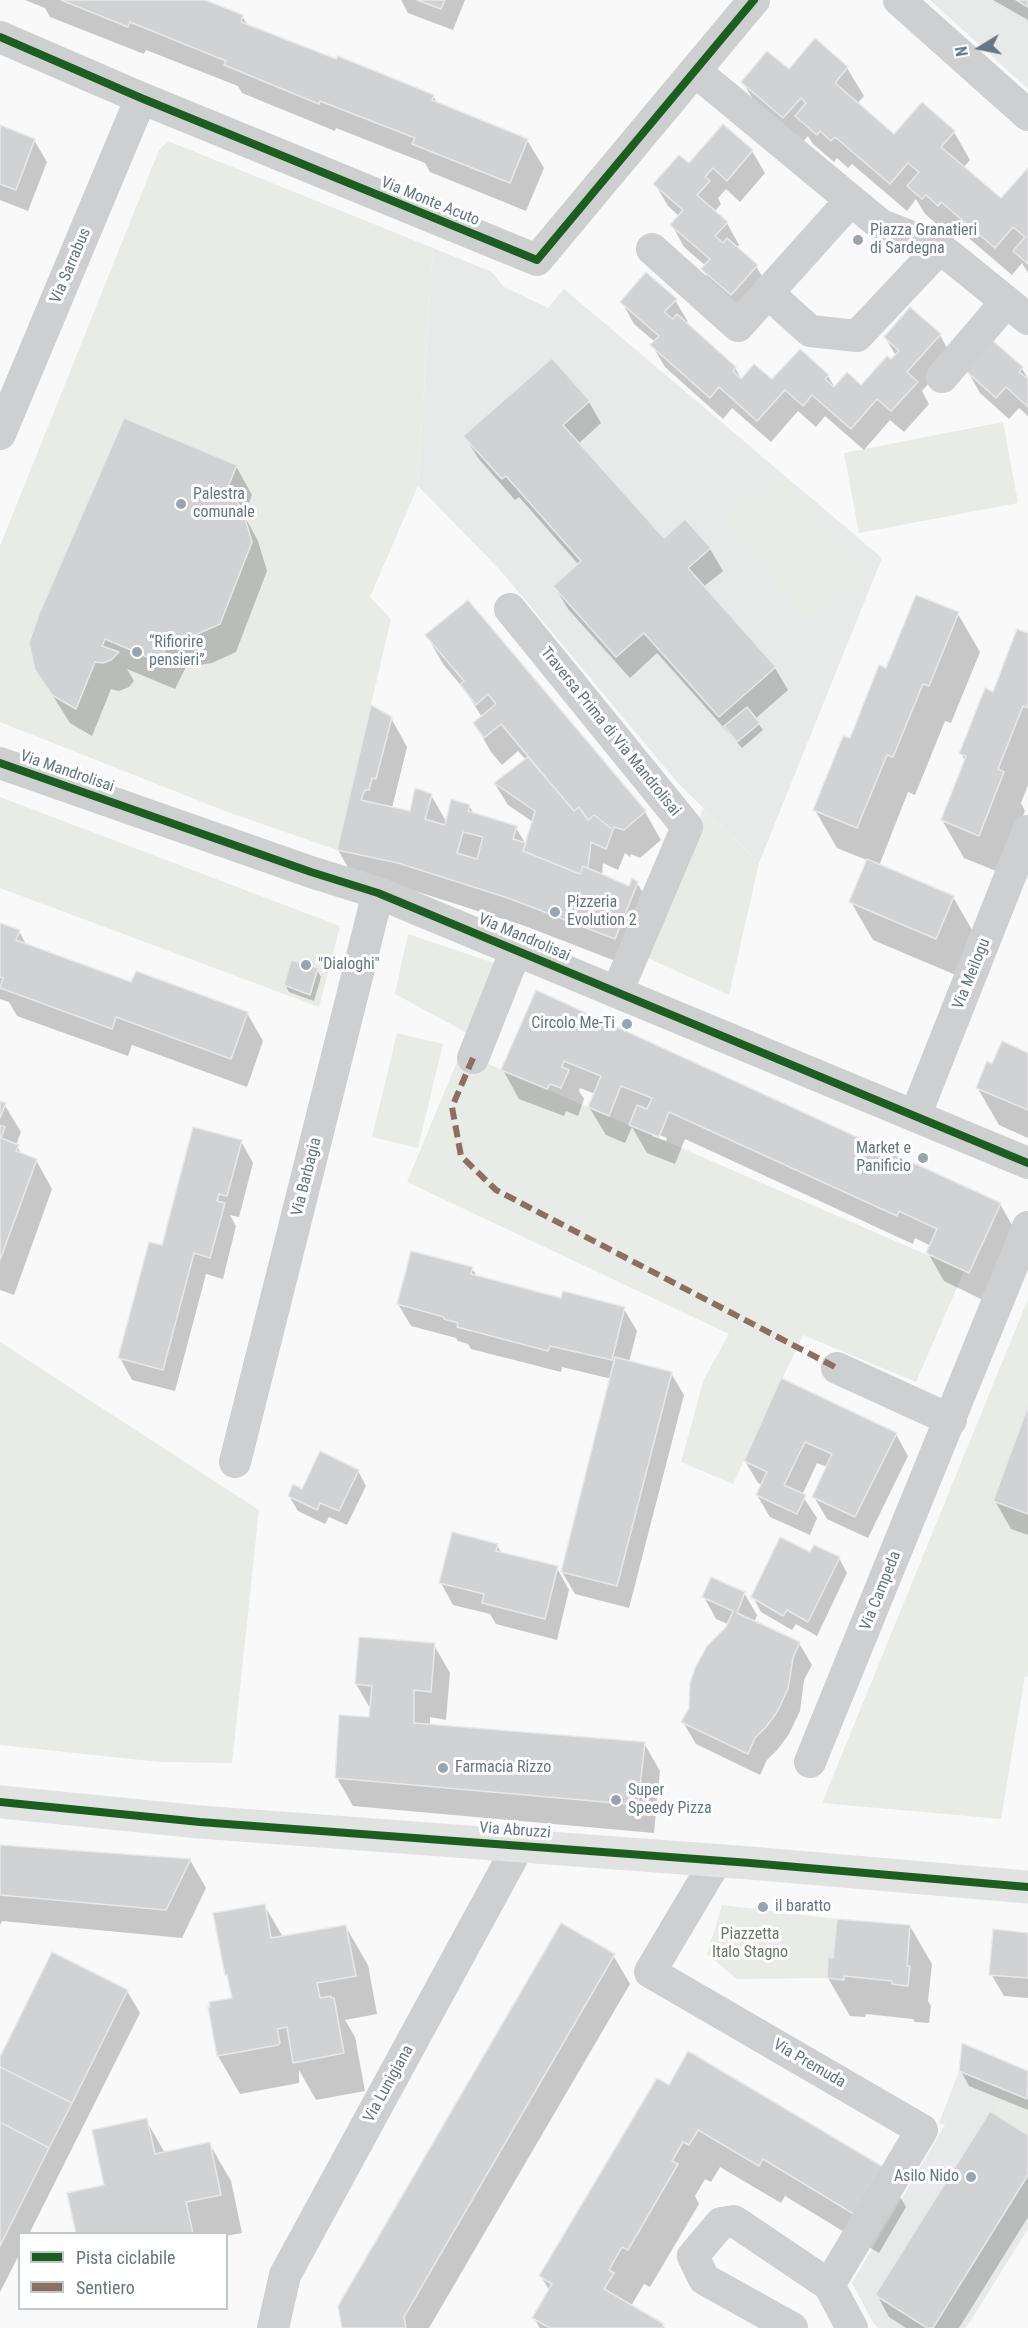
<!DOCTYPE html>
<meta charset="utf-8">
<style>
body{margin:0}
#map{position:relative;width:1028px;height:2328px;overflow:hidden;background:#f9f9f9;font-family:"Roboto Condensed",sans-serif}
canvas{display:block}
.legend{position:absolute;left:18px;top:2232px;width:210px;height:78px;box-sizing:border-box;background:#fff;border:2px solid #c1c8cd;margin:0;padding:8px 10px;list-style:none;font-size:18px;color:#657683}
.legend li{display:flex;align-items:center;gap:12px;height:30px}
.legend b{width:30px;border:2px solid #c1c8cd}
.north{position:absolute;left:950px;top:18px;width:60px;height:60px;-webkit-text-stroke:4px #fff;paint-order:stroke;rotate:260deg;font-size:16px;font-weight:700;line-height:24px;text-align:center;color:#657683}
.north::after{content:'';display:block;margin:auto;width:21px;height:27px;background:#657683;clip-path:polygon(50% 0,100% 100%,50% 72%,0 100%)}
</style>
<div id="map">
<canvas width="1028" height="2328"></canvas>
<ul class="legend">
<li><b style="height:8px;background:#1b5e20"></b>Pista ciclabile</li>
<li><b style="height:8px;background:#8d6e63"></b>Sentiero</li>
</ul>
<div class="north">N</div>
</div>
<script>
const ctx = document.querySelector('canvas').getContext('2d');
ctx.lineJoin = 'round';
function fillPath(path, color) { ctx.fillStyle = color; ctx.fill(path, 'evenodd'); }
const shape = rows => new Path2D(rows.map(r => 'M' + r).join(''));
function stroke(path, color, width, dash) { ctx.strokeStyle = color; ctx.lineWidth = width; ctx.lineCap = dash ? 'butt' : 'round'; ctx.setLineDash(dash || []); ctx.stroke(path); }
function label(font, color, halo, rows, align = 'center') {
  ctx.font = font + ' "Roboto Condensed",sans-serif'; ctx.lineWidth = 6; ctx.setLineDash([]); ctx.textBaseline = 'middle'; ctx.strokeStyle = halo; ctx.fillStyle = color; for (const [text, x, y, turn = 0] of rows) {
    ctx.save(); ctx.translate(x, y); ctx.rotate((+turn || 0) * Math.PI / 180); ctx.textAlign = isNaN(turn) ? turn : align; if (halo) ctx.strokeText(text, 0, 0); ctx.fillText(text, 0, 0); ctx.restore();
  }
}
const built = shape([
 [930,0,1028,0,1028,89],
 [433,248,492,272,504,287,548,308,564,289,882,558,759,863,677,782,501,571,418,486],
 [959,2071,1028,2099,1028,2229,966,2328,878,2328,874,2324,852,2283,945,2125,939,2123]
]);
const green = shape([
 [168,141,433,248,418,486,370,597,391,619,337,850,225,811,0,722,0,546,159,150],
 [1003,422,1018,503,859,533,844,453],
 [780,476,865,573,811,621,725,524],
 [0,797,340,926,319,1007,0,888],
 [703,808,759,863,729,995,648,958],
 [408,934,494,963,469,1034,395,994],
 [397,1033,443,1044,418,1148,372,1137],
 [461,1052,964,1271,916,1382,803,1335,733,1484,681,1462,704,1379,729,1334,407,1182],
 [1028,1299,1028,1406,993,1501,1028,1514,1028,1677,1025,1676,1001,1819,822,1803],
 [0,1342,259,1510,232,1763,160,1762,0,1745],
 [722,1905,837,1919,833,1958,828,1958,827,1978,737,1979,707,1954],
 [1006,2091,1028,2105,1028,2135,993,2112]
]);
const shadow = shape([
 [25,0,201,0,242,16,248,26,433,96,438,104,527,140,544,168,526,211,430,172,425,163,336,128,335,131,242,93,238,86,146,50,144,54,50,17,45,8],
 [401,0,465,0,453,30,408,13],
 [993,0,1028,0,1028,20],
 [815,40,847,68,864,96,857,104,894,136,954,132,970,160,963,168,1001,200,1028,170,1028,273,1022,263,1012,275,958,229,955,233,942,222,939,226,925,214,916,199,907,211,852,164,848,168,837,158,834,162,813,144,808,136,800,145,759,110,743,82,789,72],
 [0,127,34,140,47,162,28,211,0,200],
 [752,151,765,173,740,202,726,189,718,198,721,204,714,212,727,223,739,245,736,248,756,266,769,288,745,316,716,291,703,270,706,266,684,247,672,225,680,217,668,206,655,184,689,165],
 [675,300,688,322,685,324,735,368,742,380,772,381,828,376,835,388,861,387,896,356,885,337,940,335,952,357,922,391,929,404,904,432,890,420,864,450,825,416,816,427,798,411,771,442,732,408,723,419,665,367,652,345,655,342,634,324,622,302],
 [1022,368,1028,379,1028,416,1019,408,1009,419,980,393,968,372],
 [589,402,601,423,578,444,664,540,710,549,723,571,703,587,775,668,788,690,755,719,763,730,742,748,657,653,630,678,568,609,555,587,579,565,519,497,515,500,478,458,465,437],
 [236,466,252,495,244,515,258,541,267,571,236,652,212,663,186,667,175,689,127,669,134,681,129,687,119,691,111,689,92,736,70,723,36,669],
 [917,597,958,614,980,652,951,723,945,721,915,795,908,792,879,866,953,897,975,935,958,976,873,940,851,902,869,861,837,848,815,810,887,670],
 [1028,634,1028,785,1021,803,1025,811,1001,873,964,858,942,820,965,761,961,753],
 [427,636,645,812,661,840,640,858,631,854,630,857,625,853,618,870,603,863,602,876,629,888,637,883,654,911,631,967,525,926,415,891,354,878,338,850,391,718,407,747,392,808,411,812,431,795,447,823,469,806,474,814,516,828,527,846,533,822,508,805,495,784,526,760,518,751,502,765,491,752,475,724,482,717,464,689,443,664],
 [0,925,19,931,27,946,132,984,247,1013,263,1041,247,1087,132,1045,128,1056,17,1016,9,1002,0,999],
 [317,970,321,977,314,1001,289,992,285,985],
 [537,992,1000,1204,1016,1232,985,1301,944,1281,928,1253,931,1246,915,1238,913,1244,685,1139,675,1164,647,1153,632,1127,625,1143,606,1135,589,1107,595,1094,580,1088,579,1091,584,1099,578,1116,566,1111,564,1116,519,1099,503,1070],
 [652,1132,667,1138,666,1141,652,1136],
 [1028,1054,1028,1138,999,1125,977,1087,992,1066],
 [0,1102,4,1104,21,1132,16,1145,23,1156,36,1160,52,1189,14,1295,0,1290],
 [241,1141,253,1163,239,1217,230,1215,236,1226,223,1279,206,1274,175,1391,132,1380,120,1358,163,1247],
 [472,1268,477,1277,563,1300,624,1309,637,1331,629,1362,671,1373,684,1395,629,1608,575,1594,562,1572,612,1379,562,1367,561,1372,471,1349,468,1344,458,1341,456,1338,411,1326,398,1304],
 [782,1380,896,1434,908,1456,868,1538,827,1519,814,1497,827,1467,817,1463,802,1495,817,1518,810,1535,770,1517,757,1495,762,1485,758,1483,745,1461],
 [1028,1410,1028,1535,1011,1529,995,1501],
 [358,1471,366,1486,347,1525,329,1517,325,1524,298,1511,289,1496],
 [497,1545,502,1554,557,1568,569,1590,557,1640,496,1624,490,1614,453,1605,441,1583],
 [811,1554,839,1558,847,1573,817,1636,796,1624,792,1630,761,1612,753,1597],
 [744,1593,757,1615,754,1623,799,1643,812,1665,804,1680,800,1711,789,1734,778,1749,767,1760,760,1775,696,1744,683,1722,728,1624,716,1619,704,1597],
 [434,1645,450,1673,446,1720,430,1717,430,1725,644,1743,660,1771,654,1833,353,1806,337,1778,370,1719,371,1710,356,1684],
 [0,1846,190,1860,206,1888,182,1938,2,1921,0,1925],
 [264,1905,283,1937,346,1927,368,1965,377,2014,345,2020,355,2037,365,2091,316,2100,299,2070,299,2083,240,2094,218,2056,234,1999,230,1982,226,1975],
 [910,1926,932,1964,928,2001,931,2006,929,2023,915,2022,913,2019,866,2014,865,2017,850,2016,828,1978,835,1959],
 [1028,1934,1028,1998,1004,1996,991,1974],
 [613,1955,630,1984,429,2328,343,2328],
 [127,1991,140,2013,29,2234,20,2234,20,2253,0,2292,0,2060],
 [963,2046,1028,2073,1028,2110,969,2086,961,2071],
 [669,2087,884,2169,906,2207,879,2253,785,2196,781,2203,720,2167,711,2182,705,2179,695,2196,699,2204,650,2287,644,2284,631,2306,665,2328,540,2328,534,2318,550,2292,541,2276],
 [146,2120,165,2153,209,2143,231,2181,242,2233,226,2236,226,2234,77,2234],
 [1028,2137,1028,2217,959,2328,906,2328,889,2317,877,2295]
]);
const building = shape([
 [61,0,205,0,243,15,241,22,336,59,338,56,434,95,432,100,528,139,510,183,412,144,415,138,320,101,319,104,224,65,226,61,130,22,128,27,61,0],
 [417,0,445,0,441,9,417,0],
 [1016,0,1028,0,1028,7,1016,0],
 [815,38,848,67,835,83,894,134,922,102,955,131,941,147,1001,198,1028,168,1028,264,1013,251,1025,237,1013,227,995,248,941,202,938,206,926,195,922,199,907,186,919,172,908,163,890,184,835,137,831,141,820,131,817,135,795,116,806,103,801,98,783,118,741,82,767,51,789,69,815,38],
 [723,124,753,150,727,181,713,168,705,177,710,181,697,195,728,222,715,236,723,243,727,238,758,265,731,295,701,269,710,259,670,225,683,210,653,184,679,155,689,163,723,124],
 [0,125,35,139,16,190,0,184,0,125],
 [646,272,677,299,664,312,673,319,677,314,736,367,733,371,741,379,754,364,772,379,800,349,829,375,825,379,834,387,847,372,861,385,887,356,891,359,899,351,884,337,910,307,941,334,907,372,918,382,891,411,877,399,851,429,812,395,803,406,785,390,757,421,719,387,710,398,650,345,659,336,620,302,646,272],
 [993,341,1023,367,1019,372,1028,379,1028,407,1006,387,996,398,966,371,993,341],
 [552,358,590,401,563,425,664,538,685,519,711,548,688,568,776,667,719,717,644,633,616,657,553,586,581,561,506,476,502,479,463,436,552,358],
 [124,418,237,465,228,487,243,511,252,542,220,624,195,635,170,640,159,662,105,639,102,646,119,652,111,660,103,663,95,662,76,709,52,695,35,670,29,643,39,614,124,418],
 [916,595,959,612,929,686,923,684,893,757,887,755,857,828,813,810,843,736,850,738,879,665,886,668,916,595],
 [468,600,646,811,624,830,614,827,613,830,594,815,588,820,579,807,574,811,501,724,484,738,473,723,496,704,488,694,476,705,460,684,464,681,425,635,468,600],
 [1017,629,1028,633,1028,708,1023,706,998,769,1004,772,979,836,941,820,966,756,959,754,985,688,993,692,1017,629],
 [371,705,392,717,376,779,372,778,369,790,365,790,361,800,410,811,415,788,432,794,425,819,445,825,451,799,470,805,468,811,517,826,513,839,526,843,523,851,580,874,583,866,629,886,632,878,638,882,615,939,508,898,398,863,337,850,371,705],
 [463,832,483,837,477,859,457,853,463,832],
 [747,707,760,723,737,742,724,726,747,707],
 [528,757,574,811,579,807,588,820,594,815,613,830,606,849,591,842,588,868,583,866,580,874,523,851,535,811,494,783,528,757],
 [867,859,954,896,936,939,849,902,867,859],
 [0,923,20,930,16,940,131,982,136,971,248,1012,231,1059,116,1017,112,1029,0,988,3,978,0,977,0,923],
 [291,960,318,968,310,995,284,985,291,960],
 [536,990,1001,1203,969,1273,926,1253,937,1229,899,1211,897,1216,669,1112,659,1137,629,1125,637,1105,647,1109,652,1098,621,1086,609,1116,588,1107,601,1076,564,1061,562,1067,569,1070,561,1088,550,1084,547,1089,501,1070,536,990],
 [1002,1041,1028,1053,1028,1110,976,1088,987,1061,992,1064,1002,1041],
 [0,1101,6,1103,0,1118,0,1101],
 [0,1125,5,1127,1,1138,19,1145,16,1151,37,1159,0,1260,0,1125],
 [193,1127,242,1140,227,1196,219,1194,217,1201,225,1203,210,1258,194,1253,163,1370,118,1358,149,1242,162,1245,193,1127],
 [411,1251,473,1267,471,1274,561,1298,563,1291,625,1307,612,1360,550,1346,548,1351,457,1327,458,1323,444,1319,444,1317,397,1304,411,1251],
 [615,1357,672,1372,617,1586,561,1572,615,1357],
 [781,1378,897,1433,855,1517,812,1497,832,1454,805,1442,784,1485,806,1495,797,1514,756,1495,767,1472,744,1461,781,1378],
 [1028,1406,1028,1514,993,1501,1028,1406],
 [320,1451,359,1470,339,1511,320,1503,317,1510,288,1496,293,1484,302,1489,320,1451],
 [452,1532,498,1544,496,1551,558,1566,545,1619,482,1603,484,1594,439,1583,452,1532],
 [780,1537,810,1552,814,1545,840,1557,808,1622,787,1610,783,1616,751,1597,780,1537],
 [711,1577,745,1592,737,1613,800,1642,793,1658,788,1689,777,1712,766,1727,755,1738,748,1754,681,1722,689,1708,690,1683,695,1668,707,1646,726,1627,733,1611,702,1597,711,1577],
 [359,1637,435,1643,431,1692,414,1690,414,1723,645,1742,638,1805,335,1778,339,1715,369,1717,372,1686,355,1684,359,1637],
 [0,1845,191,1859,166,1910,0,1895,0,1845],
 [265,1904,271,1938,346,1925,356,1976,317,1983,320,1998,331,1996,331,1998,334,1998,344,2053,293,2063,287,2027,277,2029,280,2043,278,2045,217,2056,208,2007,210,2007,209,2002,232,1998,227,1975,225,1975,213,1913,265,1904],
 [837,1919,910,1925,907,1966,910,1966,908,1986,892,1984,892,1981,844,1976,844,1980,827,1978,828,1957,833,1958,837,1919],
 [561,1923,615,1954,404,2317,406,2328,342,2328,338,2306,561,1923],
 [993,1929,1028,1933,1028,1978,989,1975,993,1929],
 [52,1952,128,1990,72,2103,0,2067,0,2057,52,1952],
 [962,2043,1028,2071,1027,2099,959,2071,962,2043],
 [688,2051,885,2168,857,2216,763,2159,759,2166,698,2130,689,2145,683,2142,672,2161,678,2164,628,2250,622,2247,609,2270,614,2273,604,2289,664,2324,662,2328,550,2328,532,2318,552,2284,539,2276,657,2078,669,2085,688,2051],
 [0,2067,72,2103,49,2148,0,2122,0,2067],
 [990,2111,1028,2135,1028,2175,933,2328,927,2328,875,2295,990,2111],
 [147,2118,155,2154,210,2142,221,2195,186,2202,193,2234,76,2234,67,2193,104,2185,92,2130,147,2118],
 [0,2122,49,2148,0,2246,0,2122]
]);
const street = shape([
 [899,0,1028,115],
 [0,37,141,98,537,260,754,0],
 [695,71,881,225,940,248,1028,319],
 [652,249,738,326,851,200],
 [768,293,810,331,857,336,940,248],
 [942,377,1006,302],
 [0,434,141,98],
 [510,609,687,827,617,992],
 [0,763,311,872,378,893,1028,1163],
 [473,1058,516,950],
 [915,1116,1028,831],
 [837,1368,951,1420],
 [235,1462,378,893],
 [810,1762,1028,1227],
 [716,1861,650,1972,922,2130,829,2285],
 [273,2328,285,2275,519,1845],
 [792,2328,704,2279,693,2256,721,2223,734,2221,829,2285,852,2328]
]);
const secondary = shape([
 [0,1802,200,1822,750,1863,1028,1887]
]);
const quiet = shape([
 [473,1058,452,1107,461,1156,496,1190,837,1368]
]);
const cycleway = shape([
 [0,37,141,98,537,260,754,0],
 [0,763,311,872,378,893,1028,1163],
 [0,1802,200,1822,750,1863,1028,1887]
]);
const markers = [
 [858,240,6,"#99a4ac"],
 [181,504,6,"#99a4ac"],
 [137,652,6,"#99a4ac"],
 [555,912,6,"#99a4ac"],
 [306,965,6,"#99a4ac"],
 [627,1024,6,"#99a4ac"],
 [923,1158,6,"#99a4ac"],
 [443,1768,6,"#99a4ac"],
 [616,1800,6,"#99a4ac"],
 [763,1907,6,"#99a4ac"],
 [971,2177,6,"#99a4ac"]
];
const streetNames = [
 ["Via Monte Acuto",430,202,22],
 ["Via Sarrabus",71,266,-67],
 ["Traversa Prima di Via Mandrolisai",610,732,51],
 ["Via Mandrolisai",67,772,19],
 ["Via Mandrolisai",524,938,23],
 ["Via Meilogu",972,974,-68],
 ["Via Barbagia",307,1177,-76],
 ["Via Campeda",881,1591,-68],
 ["Via Abruzzi",515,1831,4],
 ["Via Premuda",809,2064,30],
 ["Via Lunigiana",389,2084,-61]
];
const poiNames = [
 ["Piazza Granatieri",870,231],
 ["di Sardegna",870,249],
 ["Palestra",193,495],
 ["comunale",193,513],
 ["“Rifiorire",149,643],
 ["pensieri”",149,661],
 ["Pizzeria",567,903],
 ["Evolution 2",567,921],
 ["\"Dialoghi\"",318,965],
 ["Circolo Me-Ti",615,1024,"right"],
 ["Market e",911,1149,"right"],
 ["Panificio",911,1167,"right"],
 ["Farmacia Rizzo",455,1768],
 ["Super",628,1791],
 ["Speedy Pizza",628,1809],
 ["il baratto",775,1907],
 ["Asilo Nido",959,2177,"right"]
];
const parkNames = [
 ["Piazzetta",750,1935],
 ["Italo Stagno",750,1953]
];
fillPath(built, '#e8e9e9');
fillPath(green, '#e8ebe6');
fillPath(shadow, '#0003');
fillPath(building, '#d0d2d3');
stroke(building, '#e8e8e8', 1.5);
stroke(street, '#cecfd0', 32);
stroke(secondary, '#e1e2e2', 33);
stroke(quiet, '#8d6e63', 6, [12, 6]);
stroke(cycleway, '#1b5e20', 8);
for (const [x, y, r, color] of markers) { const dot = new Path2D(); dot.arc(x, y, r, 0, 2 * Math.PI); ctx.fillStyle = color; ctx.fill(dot); stroke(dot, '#fff', 2); }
label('16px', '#657683', '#fff', streetNames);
label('16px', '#657683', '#fff', poiNames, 'left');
label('16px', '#687a64', '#fff', parkNames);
</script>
